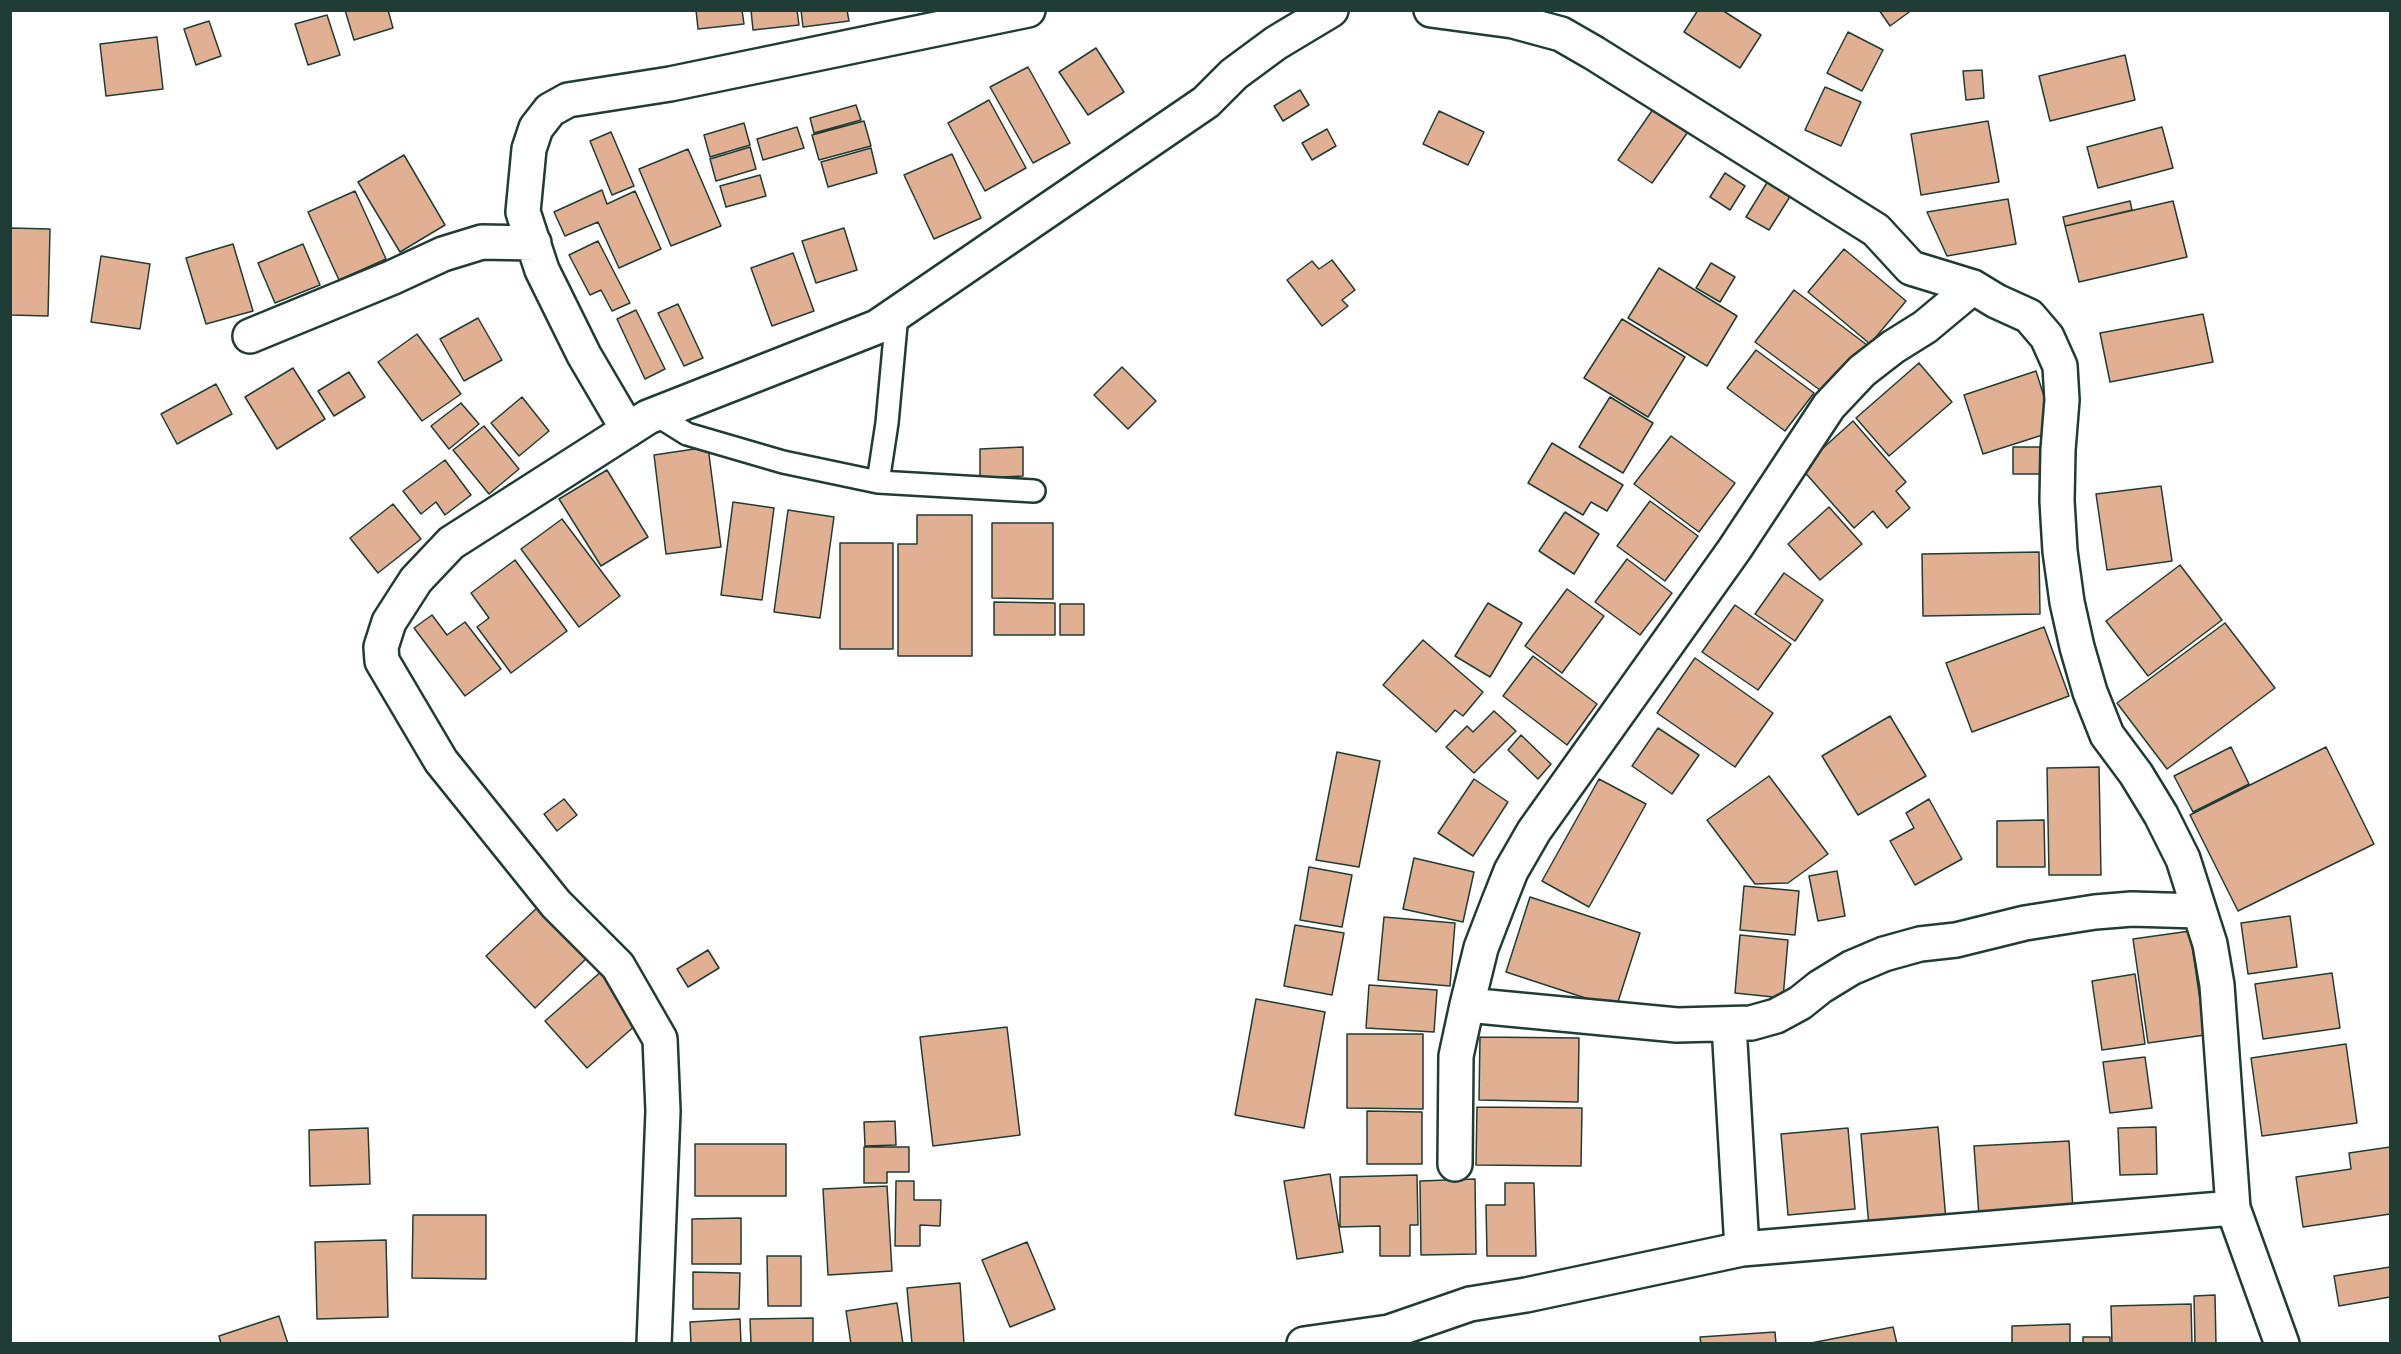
<!DOCTYPE html>
<style>
body{margin:0}
#map{position:relative;width:2401px;height:1354px;overflow:hidden;background:#fff;font-family:"Indie Flower",sans-serif}
canvas{display:block}
.frame{position:absolute;inset:0;border:12px solid #1f3d34;pointer-events:none}
</style>
<div id="map">
<canvas width="2401" height="1354"></canvas>
<div class="frame"></div>
</div>
<script>
const ctx = document.querySelector('canvas').getContext('2d');
ctx.lineJoin = 'round';
function fillPath(path, color) { ctx.fillStyle = color; ctx.fill(path, 'evenodd'); }
const shape = rows => new Path2D(rows.map(r => 'M' + r).join(''));
function stroke(path, color, width, dash) { ctx.strokeStyle = color; ctx.lineWidth = width; ctx.lineCap = dash ? 'butt' : 'round'; ctx.setLineDash(dash || []); ctx.stroke(path); }
const building = shape([
 [345,10,388,10,393,28,354,40,345,10],
 [696,10,742,10,744,24,698,29,696,10],
 [751,10,797,10,799,25,753,30,751,10],
 [801,10,847,10,849,21,803,27,801,10],
 [1698,10,1722,10,1761,35,1740,68,1684,32,1698,10],
 [1879,10,1912,10,1890,26,1879,10],
 [327,15,340,55,308,65,295,24,327,15],
 [209,21,221,56,196,65,184,29,209,21],
 [1848,32,1883,50,1862,91,1827,73,1848,32],
 [157,37,163,89,106,96,100,44,157,37],
 [1096,48,1124,92,1088,115,1059,72,1096,48],
 [2125,55,2135,100,2050,121,2039,76,2125,55],
 [1028,67,1070,143,1033,163,990,87,1028,67],
 [1982,70,1984,98,1966,100,1963,71,1982,70],
 [1825,87,1861,102,1841,146,1805,130,1825,87],
 [1300,90,1309,105,1283,121,1274,106,1300,90],
 [989,100,1026,168,985,191,948,123,989,100],
 [856,105,861,120,814,133,810,118,856,105],
 [1656,105,1690,129,1652,183,1618,160,1656,105],
 [1439,111,1484,132,1468,165,1423,144,1439,111],
 [864,121,871,146,819,160,812,135,864,121],
 [1988,121,1999,182,1921,195,1911,134,1988,121],
 [744,123,750,145,710,157,704,135,744,123],
 [797,127,804,148,763,160,757,139,797,127],
 [2162,127,2173,168,2098,188,2087,147,2162,127],
 [1327,129,1336,146,1312,160,1302,143,1327,129],
 [611,132,634,186,612,195,590,141,611,132],
 [750,147,756,169,716,181,710,159,750,147],
 [871,148,877,173,828,187,821,162,871,148],
 [688,149,721,226,671,246,639,169,688,149],
 [952,154,981,218,934,239,904,175,952,154],
 [404,155,445,225,400,252,358,182,404,155],
 [1725,173,1745,186,1730,210,1710,197,1725,173],
 [760,175,766,196,726,207,720,186,760,175],
 [1768,181,1791,195,1769,230,1746,217,1768,181],
 [602,190,607,204,635,191,661,249,619,268,598,222,565,236,554,212,602,190],
 [355,191,386,259,339,280,308,212,355,191],
 [2008,199,2016,244,1947,256,1927,212,2008,199],
 [2130,201,2132,210,2065,226,2063,217,2130,201],
 [2173,201,2187,257,2079,282,2065,226,2173,201],
 [10,228,50,229,48,316,10,315,10,228],
 [844,228,857,270,816,283,802,241,844,228],
 [598,241,630,303,612,311,601,290,590,295,569,255,598,241],
 [233,244,253,311,206,324,186,258,233,244],
 [303,244,320,285,275,303,258,263,303,244],
 [1844,249,1906,301,1870,344,1808,292,1844,249],
 [793,253,814,311,772,326,751,268,793,253],
 [101,256,150,264,140,329,91,322,101,256],
 [1332,260,1355,290,1342,300,1348,306,1322,326,1287,280,1312,261,1319,269,1332,260],
 [1711,263,1735,277,1720,302,1696,288,1711,263],
 [1659,268,1737,316,1707,366,1628,318,1659,268],
 [1794,290,1867,345,1828,396,1755,342,1794,290],
 [678,304,703,358,684,366,658,313,678,304],
 [636,310,665,369,645,379,617,319,636,310],
 [2203,314,2213,362,2110,382,2100,333,2203,314],
 [478,318,502,360,464,381,440,339,478,318],
 [1622,319,1685,357,1648,417,1584,378,1622,319],
 [417,334,461,394,422,421,378,362,417,334],
 [1756,350,1814,393,1785,431,1727,388,1756,350],
 [1919,363,1952,402,1889,456,1856,418,1919,363],
 [1122,367,1156,401,1128,429,1094,395,1122,367],
 [293,368,325,419,277,449,245,397,293,368],
 [2036,371,2055,431,1983,454,1964,395,2036,371],
 [349,372,365,397,334,416,318,391,349,372],
 [216,384,232,414,177,444,161,414,216,384],
 [522,397,549,431,519,456,491,423,522,397],
 [1610,397,1653,423,1623,473,1579,447,1610,397],
 [461,403,479,424,449,449,431,426,461,403],
 [1853,421,1906,482,1896,491,1910,508,1887,528,1873,511,1854,528,1801,468,1853,421],
 [484,426,519,469,489,494,453,450,484,426],
 [1671,436,1735,483,1699,532,1634,484,1671,436],
 [1552,443,1623,485,1607,511,1591,502,1583,515,1528,483,1552,443],
 [708,447,721,547,666,554,654,455,708,447],
 [1023,447,1023,476,980,478,980,449,1023,447],
 [2013,447,2040,447,2040,474,2013,474,2013,447],
 [445,460,471,495,445,515,436,502,421,514,403,491,445,460],
 [607,470,648,537,601,566,559,499,607,470],
 [2161,486,2172,561,2107,570,2096,494,2161,486],
 [1650,501,1698,536,1665,581,1617,546,1650,501],
 [733,502,774,508,762,600,721,595,733,502],
 [393,504,421,539,378,573,350,538,393,504],
 [1829,507,1862,544,1820,580,1788,544,1829,507],
 [788,510,834,517,820,618,774,612,788,510],
 [1565,512,1599,534,1574,574,1539,551,1565,512],
 [917,515,972,515,972,656,898,656,898,544,917,544,917,515],
 [562,519,620,596,579,627,521,549,562,519],
 [992,523,1053,523,1053,599,992,598,992,523],
 [840,543,893,543,893,649,840,649,840,543],
 [2039,552,2040,614,1923,616,1922,554,2039,552],
 [1627,559,1672,593,1640,635,1595,602,1627,559],
 [515,560,567,631,511,673,477,627,489,618,471,593,515,560],
 [2180,565,2222,620,2148,676,2106,621,2180,565],
 [1784,573,1823,600,1795,641,1755,614,1784,573],
 [1567,589,1604,616,1562,673,1525,646,1567,589],
 [994,602,1055,603,1055,635,994,635,994,602],
 [1488,603,1522,623,1490,677,1455,656,1488,603],
 [1060,604,1084,604,1084,635,1060,635,1060,604],
 [1735,605,1791,644,1758,690,1702,652,1735,605],
 [432,615,447,635,465,622,501,669,465,696,414,628,432,615],
 [2225,623,2275,688,2167,769,2117,703,2225,623],
 [2044,627,2069,696,1972,732,1946,663,2044,627],
 [1423,640,1483,692,1463,716,1455,710,1436,732,1383,685,1423,640],
 [1533,656,1597,704,1567,745,1503,696,1533,656],
 [1695,658,1773,713,1735,767,1657,713,1695,658],
 [1494,711,1516,731,1474,773,1446,747,1467,726,1473,732,1494,711],
 [1890,716,1926,776,1858,815,1822,756,1890,716],
 [1658,728,1699,755,1672,794,1632,766,1658,728],
 [1521,735,1551,764,1538,779,1508,750,1521,735],
 [2231,747,2249,784,2193,812,2174,776,2231,747],
 [2326,747,2374,844,2238,911,2190,815,2326,747],
 [1337,752,1380,761,1359,867,1316,860,1337,752],
 [2099,767,2101,875,2049,875,2047,768,2099,767],
 [1769,776,1828,854,1788,883,1755,884,1707,820,1769,776],
 [1474,779,1508,802,1473,856,1438,833,1474,779],
 [1599,779,1646,804,1589,907,1542,881,1599,779],
 [564,799,577,815,557,831,544,814,564,799],
 [1929,799,1962,859,1915,885,1890,841,1914,828,1906,813,1929,799],
 [2044,820,2045,867,1997,867,1997,821,2044,820],
 [1414,858,1474,872,1463,922,1403,909,1414,858],
 [1309,867,1352,875,1342,927,1300,920,1309,867],
 [1837,871,1845,916,1818,921,1809,876,1837,871],
 [1744,886,1799,891,1795,935,1740,930,1744,886],
 [1530,897,1640,933,1616,1008,1506,972,1530,897],
 [539,906,589,956,535,1008,486,956,539,906],
 [2290,916,2297,967,2248,974,2241,923,2290,916],
 [1384,917,1455,923,1450,986,1378,980,1384,917],
 [1295,925,1344,933,1332,995,1284,986,1295,925],
 [2190,931,2205,1035,2148,1043,2133,939,2190,931],
 [1740,935,1788,940,1783,998,1735,993,1740,935],
 [708,950,719,968,688,987,677,969,708,950],
 [603,970,645,1017,587,1068,545,1021,603,970],
 [2332,973,2340,1028,2263,1039,2255,984,2332,973],
 [2135,974,2145,1044,2102,1050,2092,981,2135,974],
 [1369,985,1437,990,1434,1032,1366,1028,1369,985],
 [1256,999,1325,1012,1304,1128,1235,1115,1256,999],
 [1007,1027,1020,1135,933,1146,920,1037,1007,1027],
 [1347,1034,1423,1034,1423,1109,1347,1108,1347,1034],
 [1480,1037,1579,1038,1578,1102,1479,1100,1480,1037],
 [2346,1044,2357,1123,2262,1136,2251,1058,2346,1044],
 [2145,1057,2152,1108,2110,1113,2103,1062,2145,1057],
 [1477,1107,1582,1108,1581,1166,1476,1165,1477,1107],
 [1367,1111,1422,1112,1422,1164,1367,1164,1367,1111],
 [895,1121,896,1145,865,1146,864,1122,895,1121],
 [1938,1127,1946,1220,1869,1227,1861,1134,1938,1127],
 [2156,1127,2157,1174,2120,1175,2118,1128,2156,1127],
 [368,1128,370,1184,310,1186,309,1130,368,1128],
 [1848,1128,1855,1209,1788,1215,1781,1134,1848,1128],
 [2069,1141,2073,1211,1979,1216,1974,1146,2069,1141],
 [695,1144,786,1144,786,1196,695,1196,695,1144],
 [864,1147,909,1147,909,1172,887,1172,887,1183,864,1183,864,1147],
 [2390,1147,2390,1214,2303,1227,2296,1177,2351,1169,2349,1153,2390,1147],
 [1330,1174,1343,1252,1297,1259,1284,1181,1330,1174],
 [1417,1175,1418,1225,1410,1225,1410,1256,1380,1256,1380,1226,1340,1227,1340,1177,1417,1175],
 [1475,1179,1476,1254,1421,1255,1420,1181,1475,1179],
 [896,1181,914,1181,914,1200,941,1200,940,1226,920,1225,920,1246,895,1246,896,1181],
 [1505,1183,1534,1183,1536,1256,1487,1256,1486,1205,1505,1205,1505,1183],
 [887,1186,892,1271,828,1275,823,1189,887,1186],
 [413,1215,486,1215,486,1279,412,1278,413,1215],
 [741,1218,741,1264,692,1264,692,1219,741,1218],
 [386,1240,388,1317,317,1319,315,1242,386,1240],
 [1027,1242,1055,1309,1010,1327,982,1260,1027,1242],
 [767,1256,801,1256,801,1306,768,1306,767,1256],
 [2390,1267,2390,1297,2339,1306,2334,1276,2390,1267],
 [693,1272,740,1273,739,1309,693,1309,693,1272],
 [960,1283,964,1344,912,1344,907,1288,960,1283],
 [2215,1295,2216,1344,2195,1344,2194,1296,2215,1295],
 [897,1303,903,1344,851,1344,846,1311,897,1303],
 [2191,1304,2192,1344,2112,1344,2111,1306,2191,1304],
 [279,1316,288,1344,221,1344,219,1336,279,1316],
 [813,1318,813,1344,751,1344,750,1319,813,1318],
 [740,1319,741,1344,691,1344,690,1322,740,1319],
 [2070,1324,2070,1344,2012,1344,2012,1326,2070,1324],
 [1893,1327,1897,1344,1811,1344,1811,1343,1893,1327],
 [1775,1332,1776,1344,1701,1344,1700,1337,1775,1332],
 [2083,1337,2110,1337,2110,1344,2083,1344,2083,1337]
]);
const service = shape([
 [655,414,687,434,783,462,878,482,1034,491],
 [878,482,887,423,897,314]
]);
const minor = shape([
 [1431,10,1513,21,1561,34,1594,53,1876,230,1911,268,1973,287,1996,301,2029,316,2047,337,2060,366,2062,400,2058,450,2057,501,2060,551,2067,602,2077,647,2090,692,2107,735,2136,774,2161,815,2183,859,2210,944,2217,985,2233,1208,2282,1344],
 [250,336,391,278,443,254,482,242,534,243],
 [628,430,584,355,542,270,523,212,529,149,536,128,550,110,568,100,670,84,1028,10],
 [1467,1005,1677,1025,1751,1023,1776,1016,1800,1003,1820,987,1851,968,1884,954,1920,944,1956,940,2025,923,2095,912,2132,909,2198,911],
 [1729,1025,1742,1249],
 [1455,1164,1456,1056,1467,1005,1481,948,1496,909,1511,871,1534,831,1734,550,1829,406,1862,371,1893,347,1925,327,1973,287],
 [654,1344,663,1111,660,1039,618,966,556,904,441,761,382,661,381,647,389,622,416,580,451,543,648,417,877,327,1206,102,1234,74,1276,43,1331,10],
 [1304,1344,1389,1332,1470,1304,1526,1295,1742,1249,2233,1208]
]);
fillPath(building, '#e1b093');
stroke(building, '#1f3d34', 1.5);
stroke(service, '#1f3d34', 26);
stroke(minor, '#1f3d34', 38);
stroke(service, '#fff', 21);
stroke(minor, '#fff', 33);
</script>
